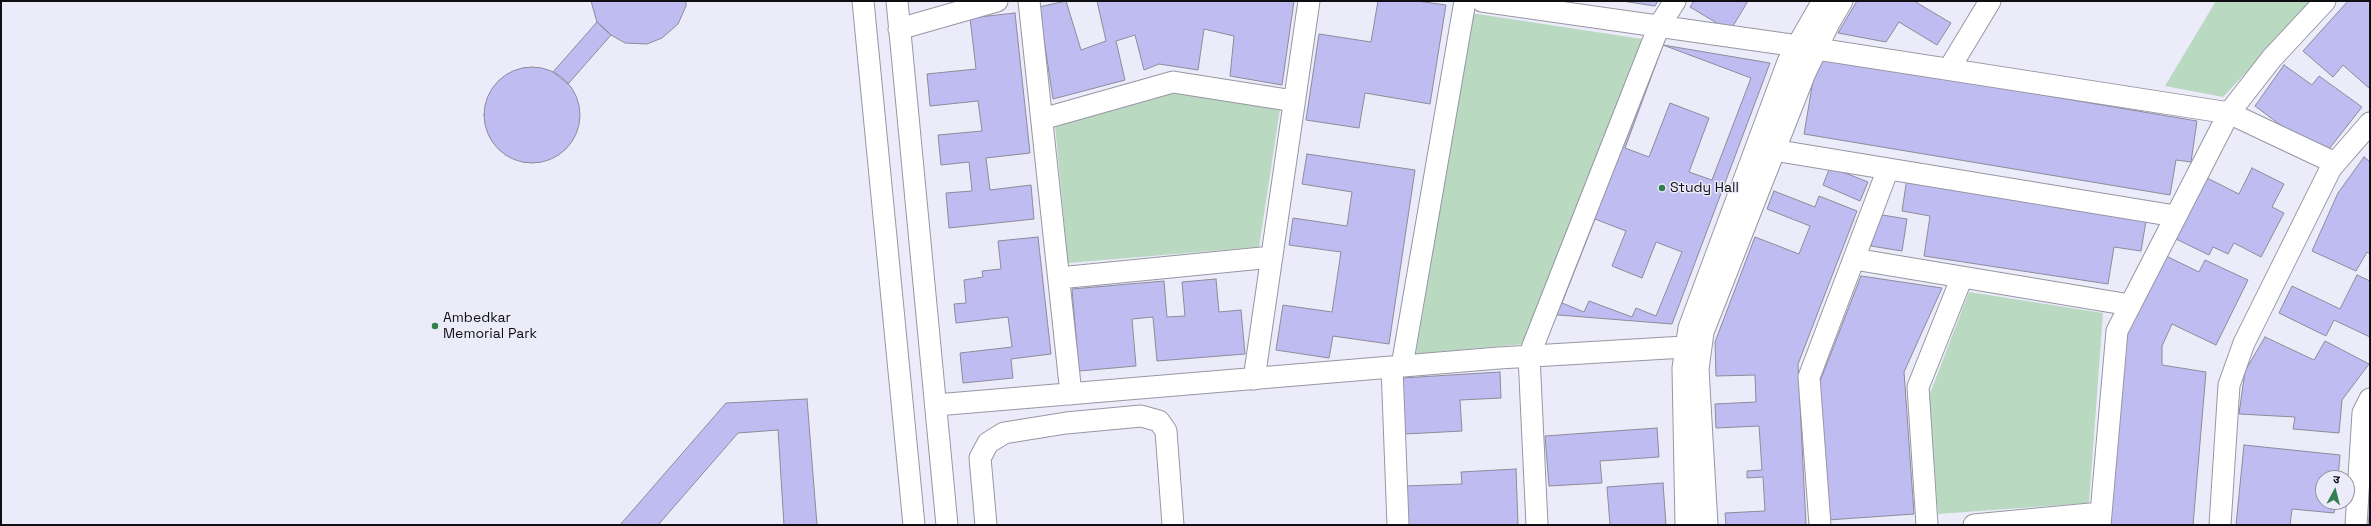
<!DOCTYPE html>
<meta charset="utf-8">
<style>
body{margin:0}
#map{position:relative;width:2371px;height:526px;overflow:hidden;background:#ecebfa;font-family:"Space Grotesk","Noto Sans Devanagari",sans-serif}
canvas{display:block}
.frame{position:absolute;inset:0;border:2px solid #0f0f13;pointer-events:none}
.north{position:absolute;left:2315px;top:470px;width:40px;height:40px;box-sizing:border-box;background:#ecebfa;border:1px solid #94939e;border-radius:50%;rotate:7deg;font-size:11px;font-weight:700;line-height:16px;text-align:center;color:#0f0f13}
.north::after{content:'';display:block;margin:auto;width:14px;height:18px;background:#337f4d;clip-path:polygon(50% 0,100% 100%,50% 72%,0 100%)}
</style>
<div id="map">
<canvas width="2371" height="526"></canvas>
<div class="frame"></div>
<div class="north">उ</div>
</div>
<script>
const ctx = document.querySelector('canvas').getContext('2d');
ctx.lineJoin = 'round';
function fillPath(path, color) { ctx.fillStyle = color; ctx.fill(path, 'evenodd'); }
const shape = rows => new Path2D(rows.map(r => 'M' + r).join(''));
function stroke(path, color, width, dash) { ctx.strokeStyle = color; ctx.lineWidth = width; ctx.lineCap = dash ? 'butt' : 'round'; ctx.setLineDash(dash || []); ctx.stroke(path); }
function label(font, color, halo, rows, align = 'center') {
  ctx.font = font + ' "Space Grotesk",sans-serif'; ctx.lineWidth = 3; ctx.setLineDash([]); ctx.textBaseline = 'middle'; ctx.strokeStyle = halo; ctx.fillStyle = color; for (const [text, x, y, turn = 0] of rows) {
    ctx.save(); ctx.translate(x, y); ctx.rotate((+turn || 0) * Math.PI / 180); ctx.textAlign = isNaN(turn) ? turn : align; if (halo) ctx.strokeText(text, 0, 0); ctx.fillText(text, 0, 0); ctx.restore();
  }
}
const green = shape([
 [2216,1,2313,1,2223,97,2165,86],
 [1471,13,1642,39,1523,344,1416,354],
 [1168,92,1280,109,1259,247,1068,263,1055,125],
 [1969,292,2103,313,2089,503,1938,514,1929,396]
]);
const building = shape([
 [591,1,686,1,686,6,678,24,662,38,647,44,625,43,611,35,597,22,591,1],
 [1066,1,1081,50,1106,41,1097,1,1294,1,1282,85,1230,76,1234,36,1204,29,1198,70,1159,64,1144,70,1135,35,1116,41,1125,80,1053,99,1039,7,1066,1],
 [1378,1,1417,1,1446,5,1430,104,1365,93,1359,128,1306,120,1319,34,1371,42,1378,1],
 [1622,1,1658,1,1655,6,1622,1],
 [1694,1,1748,1,1730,31,1690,7,1694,1],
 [1857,1,1914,1,1951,23,1937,45,1899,22,1886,42,1838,33,1857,1],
 [2348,1,2370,1,2370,89,2343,65,2333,77,2303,51,2348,1],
 [1015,13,1030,153,986,158,990,190,1031,185,1034,219,949,228,946,193,972,191,969,162,941,165,938,135,982,131,978,101,930,106,927,74,976,69,970,18,1015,13],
 [597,22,611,35,568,84,553,72,597,22],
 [1663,45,1751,78,1712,180,1689,172,1709,118,1670,103,1649,157,1625,148,1663,45],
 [1663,45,1770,63,1672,324,1546,314,1663,45],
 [1817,57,2197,121,2191,162,2176,160,2170,195,1804,134,1817,57],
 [2284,65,2312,85,2319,76,2362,107,2329,149,2290,132,2255,106,2284,65],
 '484 115a48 48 0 1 1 96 0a48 48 0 1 1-96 0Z',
 [1307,154,1415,170,1389,344,1333,336,1329,358,1276,350,1283,305,1332,312,1341,252,1289,245,1293,218,1347,226,1352,192,1302,184,1307,154],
 [2364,157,2370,162,2370,254,2367,252,2356,271,2312,251,2338,193,2364,157],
 [1830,167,1868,182,1860,201,1823,185,1830,167],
 [2252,168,2284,184,2272,207,2284,213,2261,257,2234,243,2228,254,2213,247,2209,255,2176,239,2207,178,2239,194,2252,168],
 [1907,178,2147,215,2141,251,2114,247,2108,284,1924,256,1930,216,1902,211,1907,178],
 [1774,191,1815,207,1819,196,1857,211,1798,364,1806,525,1726,525,1725,513,1765,511,1763,477,1747,478,1747,471,1762,470,1759,426,1716,428,1715,404,1756,402,1755,375,1716,376,1715,342,1755,237,1799,254,1810,226,1767,209,1774,191],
 [1876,214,1907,219,1902,251,1871,246,1876,214],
 [1595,219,1626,231,1612,266,1642,278,1656,242,1682,252,1656,316,1636,308,1632,317,1589,301,1584,312,1562,303,1595,219],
 [1038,237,1051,354,1011,359,1013,378,963,383,960,353,1012,347,1008,317,956,323,954,304,966,303,964,280,983,277,982,271,1001,269,998,241,1038,237],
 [2164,255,2199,272,2205,260,2248,280,2216,345,2172,324,2162,346,2162,365,2206,372,2193,525,2110,525,2124,339,2164,255],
 [2357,275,2370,281,2370,337,2334,320,2326,336,2279,313,2292,286,2340,309,2357,275],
 [1861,276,1942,288,1904,372,1914,514,1828,520,1819,384,1861,276],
 [1216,279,1219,312,1241,310,1245,354,1157,361,1153,317,1132,319,1136,366,1079,371,1072,289,1164,281,1167,317,1185,316,1182,282,1216,279],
 [2265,337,2314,360,2325,341,2369,364,2342,400,2339,433,2293,429,2295,417,2239,414,2245,371,2265,337],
 [1500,372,1501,398,1460,400,1462,431,1405,434,1402,378,1500,372],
 [807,399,817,525,620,525,726,403,807,399],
 [1657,428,1659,457,1600,461,1602,483,1549,486,1545,436,1657,428],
 [778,430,784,525,658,525,738,433,778,430],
 [2244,445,2340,455,2338,478,2323,478,2323,502,2336,502,2334,513,2292,509,2290,525,2236,525,2244,445],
 [1516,469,1518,525,1406,525,1404,486,1462,484,1461,472,1516,469],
 [2370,475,2370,525,2369,525,2362,476,2370,475],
 [1663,483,1666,525,1610,525,1607,487,1663,483]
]);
const minor = shape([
 [863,1,914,525],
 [897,1,947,525],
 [1029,1,1071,394],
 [1482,1,1798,46,2229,113,2335,163],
 [899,29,997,1],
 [1949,69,1990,1],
 [1042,119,1173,82,1294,101],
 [1761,148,2175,216],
 [1854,259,2130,305],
 [1059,278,1272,257],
 [1402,366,1465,1],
 [1392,367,1398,525],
 [1254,379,1309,1],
 [936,405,1499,358,1701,346],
 [986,525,980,458,988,443,1004,433,1066,423,1141,416,1159,421,1166,431,1173,525],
 [1537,525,1529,356,1659,26,1675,1],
 [1686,525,1683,368,1689,328,1788,62,1823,1],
 [1707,525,1698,369,1703,332,1805,73,1829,23,1842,1],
 [1820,525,1809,377,1888,169],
 [1927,525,1918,387,1962,277],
 [1974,525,2101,513],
 [2100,525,2117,331,2229,113,2272,58,2325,1],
 [2220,525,2229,385,2244,343,2331,168,2370,123],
 [2356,525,2363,413,2370,399]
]);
const markers = [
 [1662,188,4,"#337f4d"],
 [435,326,4,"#337f4d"]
];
const poiNames = [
 ["Study Hall",1670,188],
 ["Ambedkar",443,318],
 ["Memorial Park",443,334]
];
fillPath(green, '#b9d9c0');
fillPath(building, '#bfbcf2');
stroke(building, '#8c8b99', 1);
stroke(minor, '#9796a4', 23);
stroke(minor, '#fff', 21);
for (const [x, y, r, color] of markers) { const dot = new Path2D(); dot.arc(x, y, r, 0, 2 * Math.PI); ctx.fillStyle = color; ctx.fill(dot); stroke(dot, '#ecebfa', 1.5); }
label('14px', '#0f0f13', '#ecebfa', poiNames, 'left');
</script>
